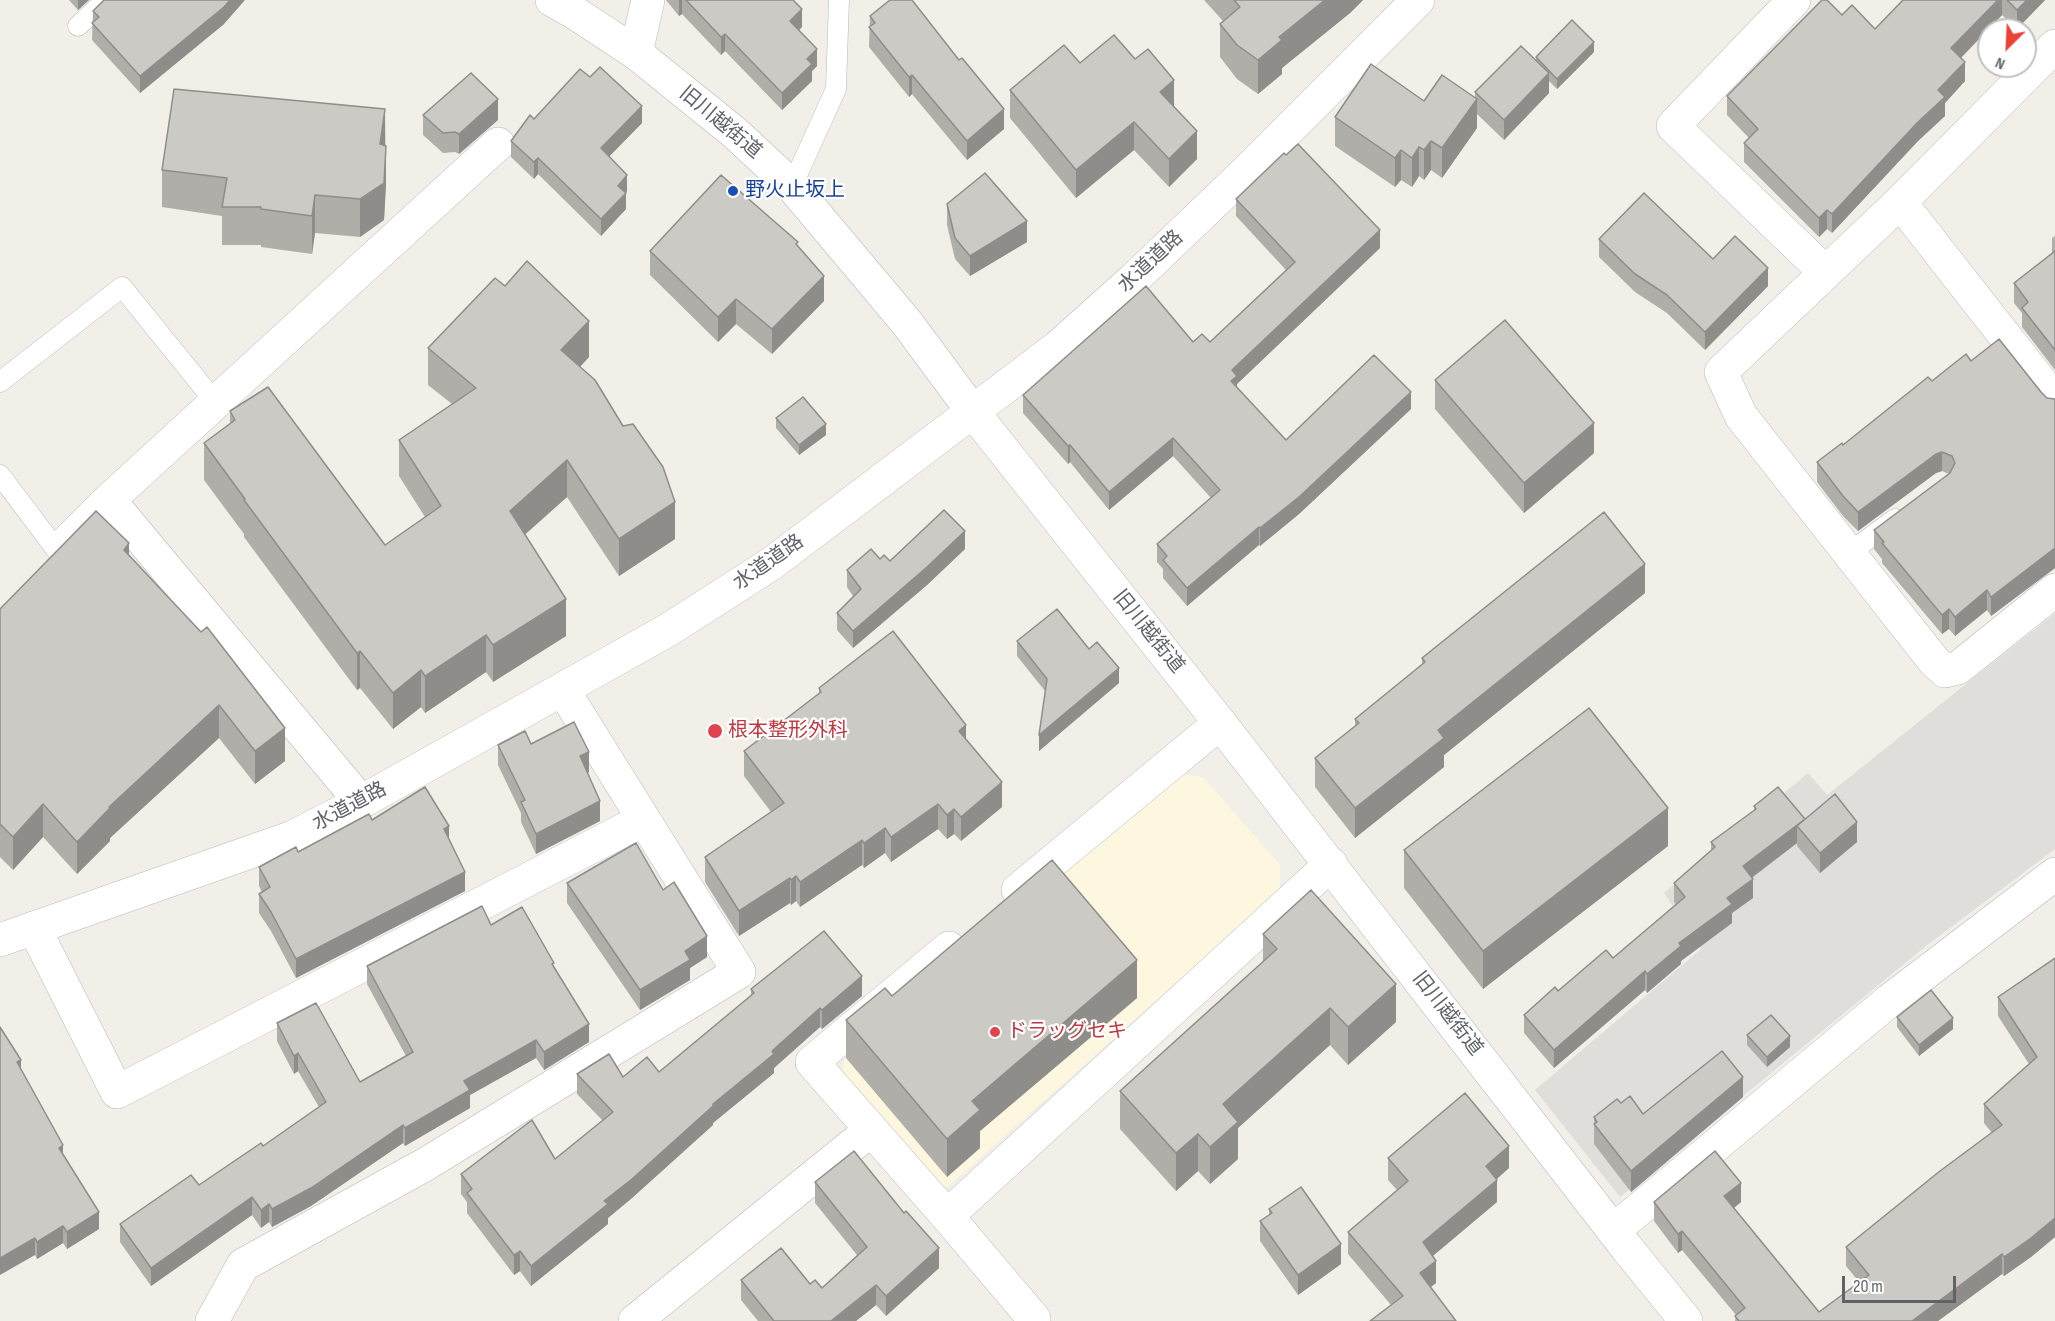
<!DOCTYPE html>
<meta charset="utf-8">
<style>
body{margin:0}
#map{position:relative;width:2055px;height:1321px;overflow:hidden;background:#f1efe8;font-family:"Sofia Sans Condensed",sans-serif}
canvas{display:block}
.north{position:absolute;left:1977px;top:18px;width:60px;height:60px;box-sizing:border-box;background:#fff;border:2px solid #bfc1c3;border-radius:50%;rotate:204deg;font-size:16px;font-weight:700;line-height:24px;text-align:center;color:#5f6368}
.north::after{content:'';display:block;margin:auto;width:21px;height:27px;background:#ea4335;clip-path:polygon(50% 0,100% 100%,50% 72%,0 100%)}
.scale{position:absolute;left:1842px;top:1276px;width:114px;height:27px;box-sizing:border-box;border:3px solid #5f6368;border-top:0;padding-left:8px;font-size:18px;line-height:21px;white-space:nowrap;color:#5f6368;-webkit-text-stroke:4px #fff;paint-order:stroke}
</style>
<div id="map">
<canvas width="2055" height="1321"></canvas>
<div class="north">N</div>
<div class="scale">20 m</div>
</div>
<script>
const ctx = document.querySelector('canvas').getContext('2d');
ctx.lineJoin = 'round';
function fillPath(path, color) { ctx.fillStyle = color; ctx.fill(path, 'evenodd'); }
const shape = rows => new Path2D(rows.map(r => 'M' + r).join(''));
function stroke(path, color, width, dash) { ctx.strokeStyle = color; ctx.lineWidth = width; ctx.lineCap = dash ? 'butt' : 'round'; ctx.setLineDash(dash || []); ctx.stroke(path); }
function label(font, color, halo, rows, align = 'center') {
  ctx.font = font + ' "Sofia Sans Condensed","Noto Sans JP",sans-serif'; ctx.lineWidth = 4.5; ctx.setLineDash([]); ctx.textBaseline = 'middle'; ctx.strokeStyle = halo; ctx.fillStyle = color; for (const [text, x, y, turn = 0] of rows) {
    ctx.save(); ctx.translate(x, y); ctx.rotate((+turn || 0) * Math.PI / 180); ctx.textAlign = isNaN(turn) ? turn : align; if (halo) ctx.strokeText(text, 0, 0); ctx.fillText(text, 0, 0); ctx.restore();
  }
}
const commercial = shape([
 [1180,774,1203,777,1280,865,1280,890,945,1189,843,1077,844,1059]
]);
const industrial = shape([
 [2055,613,2055,849,1926,946,1620,1197,1535,1090,1701,949,1664,893,1808,773,1827,795]
]);
const lane = shape([
 [78,26,106,0],
 [792,186,836,89,839,0],
 [0,382,122,287,216,403],
 [0,475,58,552],
 [1849,553,1895,519]
]);
const street = shape([
 [1794,0,1673,126,1825,272],
 [2055,46,1900,202,1721,372,1741,416,1934,661,1945,671,1958,668,2055,590],
 [636,53,648,0],
 [1900,202,2055,400],
 [109,500,361,802],
 [66,543,109,500,498,144],
 [1018,890,1220,723],
 [34,928,117,1092,643,820],
 [949,948,812,1062,947,1216,1034,1319,1032,1321],
 [947,1216,1331,864],
 [1614,1230,1890,1000,2055,874],
 [212,1321,243,1265,426,1164,739,972,563,690],
 [635,1321,871,1130]
]);
const secondary = shape([
 [552,0,575,13,636,53,735,133,792,186,907,323,973,412,1220,723,1626,1247,1686,1321],
 [0,940,293,837,361,802,668,630,771,564,1058,347,1135,278,1247,171,1418,0]
]);
const wall = shape([
 [69,0,89,0,78,10],
 [666,0,793,0,802,27,799,30,817,66,812,71,812,81,782,110,725,51,721,55,682,14,679,16],
 [1204,0,1363,0,1350,13,1282,68,1282,74,1258,94,1237,79,1220,57,1220,24,1223,21],
 [1903,0,2045,0,2017,29,2002,15,1961,58,1965,81,1945,103,1945,116,1918,141,1832,233,1827,229,1819,237,1744,162,1744,143,1749,138,1727,115,1727,96,1875,29],
 [93,11,224,24,140,93,92,40],
 [870,16,1004,129,967,160,912,94,909,97,869,47],
 [1594,52,1557,89,1549,81,1549,93,1504,140,1477,114,1477,128,1442,178,1431,170,1424,180,1419,176,1412,187,1401,180,1395,187,1335,146,1335,117,1424,101,1475,98,1475,92,1536,60,1536,57],
 [1080,63,1174,106,1197,159,1169,187,1134,150,1076,198,1010,118,1010,90],
 [385,109,386,184,384,220,360,237,315,233,312,254,261,247,261,245,222,245,222,216,162,207,162,170],
 [423,115,498,120,459,154,455,152,443,153,423,135],
 [534,119,642,123,609,156,627,191,626,193,626,209,601,236,538,174,534,179,511,157,511,141],
 [1236,199,1380,248,1237,384,1237,387,1286,440,1411,409,1299,514,1260,546,1259,545,1187,606,1163,578,1163,569,1157,562,1157,544,1211,498,1173,456,1109,510,1070,462,1068,464,1023,413,1023,395,1193,342,1210,342,1286,270,1236,216],
 [947,204,1027,242,970,276,955,259,947,225],
 [2055,236,2055,370,2022,327,2022,313,2014,303,2014,283,2052,253,2052,238],
 [1599,239,1713,259,1768,286,1705,350,1667,313,1635,292,1599,257],
 [798,247,824,301,772,354,736,324,718,342,650,275,650,251],
 [428,348,589,357,580,367,675,539,619,576,567,497,525,534,566,636,493,682,486,672,425,713,421,707,393,729,360,688,357,690,244,537,244,534,204,480,204,443,230,424,230,411,385,545,425,517,399,476,399,440,452,404,428,385],
 [1971,361,2041,392,2047,398,2055,399,2055,568,1991,616,1987,610,1955,636,1949,629,1942,634,1882,563,1882,559,1874,549,1874,530,1949,474,1942,471,1936,473,1858,531,1843,516,1817,482,1817,462,1843,445,1932,381],
 [1435,380,1594,453,1524,513,1435,409],
 [776,418,826,435,799,455,776,428],
 [965,549,927,585,853,648,837,630,837,613,853,596,847,587,847,570,880,559,890,561],
 [129,556,285,761,255,784,219,738,110,838,110,841,77,874,43,837,13,870,0,857,0,609],
 [1645,593,1444,755,1444,767,1355,838,1315,787,1315,758,1355,726,1355,719,1422,665,1422,658],
 [1017,641,1089,649,1119,683,1039,751,1045,691,1017,656],
 [819,688,966,739,1002,807,961,841,954,834,947,839,938,829,891,862,885,853,864,868,862,865,800,907,796,901,791,905,790,903,739,936,705,882,705,857,771,812,744,776,744,751,819,694],
 [531,744,589,772,587,773,600,821,536,854,521,822,521,813,498,765,498,745],
 [1754,806,1805,819,1857,842,1820,873,1797,846,1797,843,1752,878,1753,898,1732,913,1732,923,1681,961,1681,964,1647,993,1645,990,1554,1068,1524,1033,1524,1015,1558,991,1613,958,1676,904,1674,902,1674,883,1711,851,1711,842,1754,810],
 [372,820,449,840,465,891,296,978,271,931,259,913,259,894,262,892,259,886,259,867,298,852],
 [1668,846,1483,989,1404,888,1404,850],
 [567,883,663,890,707,957,690,968,690,980,640,1010,567,903],
 [491,925,554,968,589,1042,544,1070,536,1058,470,1095,470,1108,405,1146,403,1143,311,1206,272,1227,269,1222,261,1228,252,1215,151,1286,120,1242,120,1224,199,1185,263,1146,319,1107,298,1071,294,1074,277,1041,277,1023,360,1082,406,1056,367,984,367,966],
 [1263,934,1396,1022,1348,1065,1330,1045,1238,1128,1238,1159,1210,1184,1198,1171,1176,1191,1120,1129,1120,1091,1263,962],
 [2055,958,2055,1237,2031,1257,2004,1276,2002,1274,1938,1321,1735,1321,1736,1315,1682,1250,1678,1253,1654,1221,1654,1202,1741,1202,1734,1208,1819,1312,1859,1282,1846,1266,1846,1247,1992,1133,1984,1123,1984,1104,2029,1064,1998,1016,1998,997],
 [751,989,862,996,822,1029,820,1027,774,1068,774,1073,713,1123,713,1125,632,1198,608,1218,608,1224,531,1286,520,1271,514,1275,467,1213,467,1202,461,1194,461,1174,555,1159,603,1121,577,1094,577,1074,623,1077,659,1072,751,996],
 [892,996,1137,998,980,1131,980,1148,947,1177,846,1058,846,1020],
 [1897,1017,1953,1029,1919,1056,1897,1027],
 [1747,1035,1790,1047,1767,1067,1747,1045],
 [21,1069,99,1229,67,1249,63,1243,37,1259,35,1255],
 [1743,1097,1631,1192,1594,1144,1594,1117,1621,1103,1643,1114],
 [1388,1158,1509,1168,1497,1179,1497,1202,1433,1256,1436,1283,1431,1287,1391,1305,1348,1254,1348,1232,1397,1190,1388,1180],
 [815,1182,939,1268,886,1316,876,1305,856,1321,758,1321,741,1300,741,1280,810,1284,822,1288,857,1255,815,1203],
 [1269,1209,1341,1264,1298,1295,1260,1241,1260,1221,1269,1215]
]);
const shadedWall = shape([
 [78,0,89,0,78,10],
 [230,0,245,0,224,24,140,93,140,76],
 [679,0,682,0,682,14,679,16],
 [1325,0,1363,0,1350,13,1282,68,1282,74,1258,94,1258,60,1279,37],
 [1998,0,2002,0,2002,15,1951,68,1951,48],
 [2027,0,2045,0,2017,29,2017,10],
 [802,9,802,27,790,38,790,21],
 [725,34,725,51,721,55,721,37],
 [1594,42,1594,52,1557,89,1557,79],
 [817,49,817,66,812,71,812,81,782,110,782,93,807,59],
 [1965,62,1965,81,1945,103,1945,116,1918,141,1832,233,1832,214,1938,90],
 [1549,73,1549,93,1504,140,1504,120],
 [912,75,912,94,909,97,909,77],
 [1174,80,1174,108,1160,92],
 [498,99,498,120,459,154,459,134],
 [1477,99,1477,128,1442,178,1442,148],
 [642,106,642,123,601,165,601,148],
 [385,109,385,147,380,144],
 [1004,109,1004,129,967,160,967,141],
 [1134,122,1134,150,1076,198,1076,170],
 [1197,131,1197,159,1169,187,1169,159],
 [1431,141,1431,170,1424,180,1424,150],
 [386,146,386,184,384,220,360,237,360,199],
 [1419,147,1419,176,1412,187,1412,158],
 [1401,150,1401,180,1395,187,1395,158],
 [538,158,538,174,534,179,534,162],
 [627,175,627,191,624,195,626,193,626,209,601,236,601,219,618,186],
 [315,195,315,233,312,254,312,216],
 [1827,210,1827,229,1819,237,1819,218],
 [1027,221,1027,242,970,276,970,256],
 [1380,230,1380,248,1237,384,1237,393,1231,381,1232,370],
 [1768,268,1768,286,1705,350,1705,332],
 [824,276,824,301,772,354,772,329],
 [736,299,736,324,718,342,718,317],
 [589,321,589,357,561,387,561,350],
 [1411,392,1411,409,1299,514,1260,546,1260,528],
 [1594,423,1594,453,1524,513,1524,483],
 [826,424,826,435,799,455,799,445],
 [1173,438,1173,456,1109,510,1109,492],
 [1070,445,1070,462,1068,464,1068,446],
 [1942,452,1942,471,1936,473,1858,531,1858,512,1936,454],
 [567,460,567,497,510,548,510,511],
 [675,502,675,539,619,576,619,539],
 [1259,527,1259,545,1187,606,1187,588],
 [965,531,965,549,927,585,853,648,853,631],
 [129,543,129,576,124,550],
 [2055,548,2055,568,1991,616,1991,597],
 [1645,564,1645,593,1444,755,1444,767,1355,838,1355,808,1438,730],
 [1987,590,1987,610,1955,636,1955,617],
 [566,599,566,636,493,682,493,645],
 [1949,609,1949,629,1942,634,1942,615],
 [486,635,486,672,425,713,425,676],
 [360,651,360,688,357,690,357,653],
 [1119,668,1119,683,1039,751,1039,735],
 [421,670,421,707,393,729,393,693],
 [219,705,219,738,110,838,110,841,77,874,77,842,109,807],
 [966,725,966,750,959,731],
 [285,728,285,761,255,784,255,751],
 [589,752,589,772,580,777,580,756],
 [1002,782,1002,807,961,841,961,817],
 [600,801,600,821,536,854,536,834],
 [43,804,43,837,13,870,13,837],
 [938,804,938,829,891,862,891,837],
 [1668,808,1668,846,1483,989,1483,951],
 [954,809,954,834,947,839,947,815],
 [1805,819,1797,826,1797,843,1743,884,1743,866],
 [1857,822,1857,842,1820,873,1820,853],
 [449,826,449,845,444,829],
 [885,828,885,853,864,868,864,843],
 [862,840,862,865,800,907,800,882],
 [465,872,465,891,296,978,296,959],
 [796,876,796,901,791,905,791,880],
 [790,878,790,903,739,936,739,911],
 [1753,879,1753,898,1732,913,1732,923,1681,961,1681,964,1647,993,1647,974,1727,898],
 [707,936,707,957,690,968,690,980,640,1010,640,990,685,951],
 [1137,960,1137,998,980,1131,980,1148,947,1177,947,1139,972,1101],
 [1645,971,1645,990,1554,1068,1554,1050],
 [862,976,862,996,822,1029,822,1010],
 [1396,984,1396,1022,1348,1065,1348,1027],
 [820,1008,820,1027,774,1068,774,1073,713,1123,713,1125,632,1198,608,1218,608,1224,531,1286,531,1266,604,1201],
 [1330,1008,1330,1045,1238,1128,1238,1159,1210,1184,1210,1147,1223,1104],
 [1953,1018,1953,1029,1919,1056,1919,1045],
 [589,1024,589,1042,544,1070,544,1052],
 [1790,1036,1790,1047,1767,1067,1767,1057],
 [536,1040,536,1058,470,1095,470,1108,405,1146,405,1128,464,1081],
 [298,1053,298,1071,294,1074,294,1056],
 [21,1060,21,1077,17,1062],
 [1743,1077,1743,1097,1631,1192,1631,1171],
 [403,1125,403,1143,311,1206,272,1227,272,1209],
 [1198,1134,1198,1171,1176,1191,1176,1153],
 [63,1145,63,1163,59,1148],
 [1509,1146,1509,1168,1486,1188,1486,1166],
 [1497,1180,1497,1202,1423,1264,1423,1242],
 [1741,1183,1741,1202,1724,1216,1724,1196],
 [252,1197,252,1215,151,1286,151,1268],
 [269,1204,269,1222,261,1228,261,1210],
 [99,1212,99,1229,67,1249,67,1232],
 [2055,1218,2055,1237,2031,1257,2004,1276,2004,1257],
 [63,1226,63,1243,37,1259,37,1242],
 [1682,1231,1682,1250,1678,1253,1678,1234],
 [35,1238,35,1255,0,1275,0,1258],
 [1341,1244,1341,1264,1298,1295,1298,1275],
 [939,1248,939,1268,886,1316,886,1296],
 [520,1251,520,1271,514,1275,514,1255],
 [2002,1254,2002,1274,1938,1321,1912,1321],
 [1436,1261,1436,1283,1420,1295,1420,1273],
 [876,1285,876,1305,856,1321,831,1321]
]);
const building = shape([
 [104,0,230,0,224,7,140,76,92,23,99,17,93,11,104,0],
 [686,0,793,0,802,9,790,21,817,49,807,59,812,64,782,93,725,34,721,37,686,0],
 [890,0,912,0,959,60,962,58,1004,109,967,141,912,75,909,77,869,27,875,23,870,16,890,0],
 [1234,0,1325,0,1279,37,1282,40,1258,60,1237,45,1220,24,1240,7,1234,0],
 [1822,0,1827,0,1842,15,1852,5,1875,29,1903,0,1998,0,1951,48,1965,62,1938,90,1945,97,1918,122,1832,214,1827,210,1819,218,1744,143,1758,129,1727,96,1822,0],
 [2007,0,2027,0,2017,10,2007,0],
 [1572,20,1594,42,1557,79,1536,57,1572,20],
 [1114,35,1135,59,1148,49,1174,80,1160,92,1197,131,1169,159,1134,122,1076,170,1010,90,1064,45,1080,63,1114,35],
 [1521,46,1549,73,1504,120,1475,92,1521,46],
 [1371,64,1424,101,1442,75,1477,99,1442,148,1431,141,1424,150,1419,147,1412,158,1401,150,1395,158,1335,117,1371,64],
 [600,67,642,106,601,148,627,175,618,186,626,193,601,219,538,158,534,162,511,141,530,115,534,119,580,69,590,77,600,67],
 [471,73,498,99,459,134,455,132,443,133,423,115,471,73],
 [174,89,385,109,380,144,386,146,384,183,360,199,315,195,312,216,261,209,261,207,222,207,227,178,162,170,174,89],
 [1298,144,1380,230,1232,370,1237,376,1231,381,1286,440,1374,355,1411,392,1299,497,1260,528,1259,527,1187,588,1163,560,1167,556,1157,544,1220,490,1173,438,1109,492,1070,445,1068,446,1023,395,1146,286,1193,342,1202,334,1210,342,1295,262,1236,199,1284,153,1286,155,1298,144],
 [985,173,1027,221,970,256,955,238,947,204,985,173],
 [721,175,798,242,796,244,824,276,772,329,736,299,718,317,650,251,721,175],
 [1644,193,1713,259,1735,236,1768,268,1705,332,1667,295,1635,274,1599,239,1644,193],
 [2055,251,2055,350,2022,308,2028,302,2014,283,2055,251],
 [527,261,589,321,561,350,595,380,623,426,633,424,663,467,675,502,619,539,567,460,510,511,566,599,493,645,486,635,425,676,421,670,393,693,360,651,357,653,244,500,245,499,204,443,235,420,230,411,268,387,385,545,441,506,399,440,476,388,428,348,495,278,505,286,527,261],
 [1505,320,1594,423,1524,483,1435,380,1505,320],
 [1999,339,2041,392,2047,398,2055,399,2055,548,1991,597,1987,590,1955,617,1949,609,1942,615,1882,543,1884,542,1874,530,1950,473,1955,463,1952,456,1942,452,1936,454,1858,512,1843,496,1817,462,1842,443,1843,445,1928,377,1932,381,1966,354,1971,361,1999,339],
 [803,397,826,424,799,445,776,418,803,397],
 [944,510,965,531,927,567,853,631,837,613,861,589,847,570,871,549,880,559,884,555,890,561,944,510],
 [96,511,129,543,124,550,201,632,207,627,285,728,255,751,219,705,109,807,110,808,77,842,43,804,13,837,0,824,0,609,96,511],
 [1604,512,1645,564,1438,730,1444,738,1355,808,1315,758,1359,723,1355,719,1425,662,1422,658,1604,512],
 [1057,609,1089,649,1097,642,1119,668,1039,735,1047,679,1017,641,1057,609],
 [893,631,966,725,959,731,1002,782,961,817,954,809,947,815,938,804,891,837,885,828,864,843,862,840,800,882,796,876,791,880,790,878,739,911,705,857,784,803,744,751,821,692,819,688,893,631],
 [1589,708,1668,808,1483,951,1404,850,1589,708],
 [574,722,589,752,580,756,600,801,536,834,521,802,525,800,498,745,525,731,531,744,574,722],
 [425,787,449,826,444,829,465,872,296,959,271,912,259,894,270,887,259,867,296,847,298,852,369,814,372,820,425,787],
 [1778,787,1805,819,1743,866,1753,879,1727,898,1732,904,1679,943,1681,946,1647,974,1645,971,1554,1050,1524,1015,1555,987,1558,991,1606,950,1613,958,1685,897,1674,883,1715,847,1711,842,1756,809,1754,806,1778,787],
 [1835,794,1857,822,1820,853,1797,826,1835,794],
 [636,843,663,890,674,882,707,936,685,951,690,960,640,990,567,883,636,843],
 [1052,860,1137,960,972,1101,980,1110,947,1139,846,1020,885,988,892,996,1052,860],
 [1311,890,1396,984,1348,1027,1330,1008,1223,1104,1238,1122,1210,1147,1198,1134,1176,1153,1120,1091,1277,949,1263,934,1311,890],
 [482,906,491,925,522,907,554,963,552,964,589,1024,544,1052,536,1040,464,1081,470,1090,405,1128,403,1125,311,1188,272,1209,269,1204,261,1210,252,1197,151,1268,120,1224,191,1175,199,1185,261,1143,263,1146,326,1102,298,1053,294,1056,277,1023,316,1003,360,1082,413,1052,367,966,482,906],
 [824,931,862,976,822,1010,820,1008,772,1051,774,1054,713,1104,713,1106,632,1179,604,1201,608,1204,531,1266,520,1251,514,1255,467,1193,472,1189,461,1174,532,1120,555,1159,613,1112,577,1074,609,1054,623,1077,647,1057,659,1072,754,993,751,989,824,931],
 [2055,958,2055,1218,2031,1238,2004,1257,2002,1254,1912,1321,1739,1321,1735,1316,1745,1308,1682,1231,1678,1234,1654,1202,1715,1151,1741,1183,1724,1196,1819,1312,1869,1275,1846,1247,1940,1171,2002,1125,1984,1104,2037,1057,1998,997,2055,958],
 [1931,990,1953,1018,1919,1045,1897,1017,1931,990],
 [1771,1015,1790,1036,1767,1057,1747,1035,1771,1015],
 [0,1027,21,1060,17,1062,63,1145,59,1148,99,1212,67,1232,63,1226,37,1242,35,1238,0,1258,0,1027],
 [1722,1051,1743,1077,1631,1171,1594,1124,1597,1122,1594,1117,1617,1099,1621,1103,1630,1096,1643,1114,1722,1051],
 [1465,1093,1509,1146,1486,1166,1497,1180,1423,1242,1436,1261,1420,1273,1456,1321,1370,1321,1403,1296,1348,1232,1408,1181,1388,1158,1465,1093],
 [854,1151,904,1213,906,1211,939,1248,886,1296,876,1285,831,1321,774,1321,741,1280,781,1248,810,1284,815,1280,822,1288,867,1247,815,1182,854,1151],
 [1301,1187,1341,1244,1298,1275,1260,1221,1272,1213,1269,1209,1301,1187]
]);
const markers = [
 [733,191,6,"#1a4fb4"],
 [715,731,8,"#e0444e"],
 [995,1032,6,"#e0444e"]
];
const streetNames = [
 ["旧川越街道",720,123,40],
 ["水道道路",1151,262,-43],
 ["水道道路",769,563,-35],
 ["旧川越街道",1148,632,51],
 ["水道道路",350,807,-28],
 ["旧川越街道",1447,1014,52]
];
const transitNames = [
 ["野火止坂上",745,191]
];
const healthNames = [
 ["根本整形外科",728,731],
 ["ドラッグセキ",1007,1032]
];
fillPath(commercial, '#fef7e0');
fillPath(industrial, '#e0deda');
stroke(lane, '#b5b8bc', 21);
stroke(street, '#b5b8bc', 34);
stroke(secondary, '#b6babf', 34);
stroke(lane, '#fff', 20);
stroke(street, '#fff', 33);
stroke(secondary, '#fff', 33);
fillPath(wall, '#afaea9');
fillPath(shadedWall, '#8f8d8a');
fillPath(building, '#cccac5');
stroke(building, '#8f8d8a', 1.5);
for (const [x, y, r, color] of markers) { const dot = new Path2D(); dot.arc(x, y, r, 0, 2 * Math.PI); ctx.fillStyle = color; ctx.fill(dot); stroke(dot, '#fff', 2); }
label('20px', '#5f6368', '#fff', streetNames);
label('20px', '#164399', '#fff', transitNames, 'left');
label('20px', '#be3a42', '#fff', healthNames, 'left');
</script>
